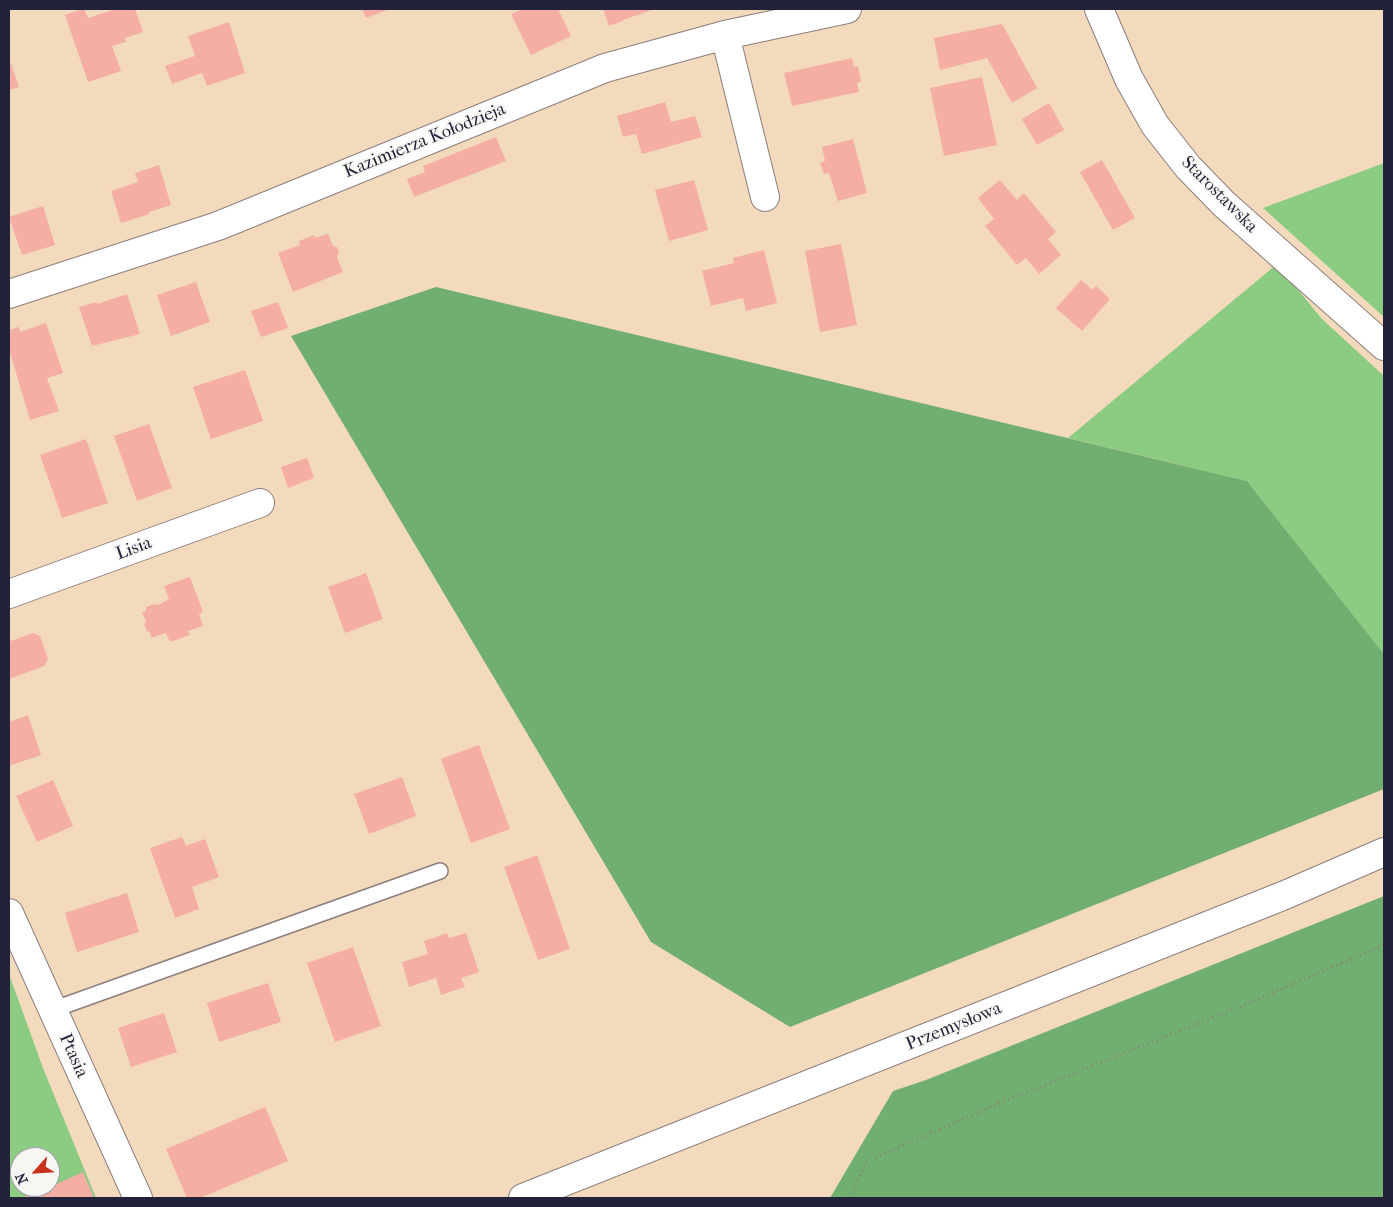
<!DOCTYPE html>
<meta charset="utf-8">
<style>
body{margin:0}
#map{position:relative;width:1393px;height:1207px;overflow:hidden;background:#f4dabd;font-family:"IM FELL French Canon",serif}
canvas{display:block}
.frame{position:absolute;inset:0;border:10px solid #22223b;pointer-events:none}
.north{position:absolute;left:10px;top:1147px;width:50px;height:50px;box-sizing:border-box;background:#f6f6f2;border:1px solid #a1a1a9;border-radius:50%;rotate:244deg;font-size:14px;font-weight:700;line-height:20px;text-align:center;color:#22223b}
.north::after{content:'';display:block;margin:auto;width:18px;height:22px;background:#c8321e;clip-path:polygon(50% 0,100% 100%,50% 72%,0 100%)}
</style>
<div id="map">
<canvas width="1393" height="1207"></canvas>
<div class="frame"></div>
<div class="north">N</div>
</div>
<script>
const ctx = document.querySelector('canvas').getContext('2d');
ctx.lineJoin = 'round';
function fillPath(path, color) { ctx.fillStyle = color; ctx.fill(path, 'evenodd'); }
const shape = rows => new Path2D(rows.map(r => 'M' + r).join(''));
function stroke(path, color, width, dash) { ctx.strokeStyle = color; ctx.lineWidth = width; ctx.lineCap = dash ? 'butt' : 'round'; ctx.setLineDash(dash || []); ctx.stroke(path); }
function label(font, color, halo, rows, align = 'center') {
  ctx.font = font + ' "IM FELL French Canon",serif'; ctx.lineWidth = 4; ctx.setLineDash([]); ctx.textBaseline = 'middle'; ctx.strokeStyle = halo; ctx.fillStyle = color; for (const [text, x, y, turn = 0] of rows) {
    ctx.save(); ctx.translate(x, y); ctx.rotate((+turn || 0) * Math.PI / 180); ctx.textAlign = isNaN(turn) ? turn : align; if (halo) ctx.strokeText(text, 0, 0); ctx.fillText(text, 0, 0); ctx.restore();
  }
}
const green = shape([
 [1384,163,1384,317,1263,208],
 [1277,264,1322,319,1384,376,1384,654,1247,481,1068,438],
 [9,974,43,1068,96,1198,9,1198],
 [20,1157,50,1157,50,1187,20,1187]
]);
const forest = shape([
 [436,287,1247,481,1384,654,1384,789,790,1027,651,942,291,336],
 [1384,896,1384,1198,830,1198,893,1091,926,1080]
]);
const building = shape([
 [82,9,84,9,88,18,116,9,135,9,143,32,125,38,126,42,112,46,121,71,88,82,65,15],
 [362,9,390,9,366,18],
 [522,9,558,9,571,36,531,55,511,14],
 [603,9,651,9,652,10,623,20,623,21,609,26],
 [229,22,245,73,207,86,202,73,172,84,165,66,195,56,188,36],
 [1002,24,1037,88,1012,103,987,58,940,70,934,38],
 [9,58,19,87,9,90],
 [852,58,854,67,858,66,861,81,857,83,859,92,792,106,784,73],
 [982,77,997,145,944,156,930,88],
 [665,102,671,122,695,116,702,137,642,154,636,134,623,137,617,116],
 [1049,103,1064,130,1037,145,1022,119],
 [496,137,506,161,414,197,407,179,425,172,423,166],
 [853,139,867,193,838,201,829,173,824,174,820,163,825,161,822,147],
 [1102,160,1135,218,1113,230,1080,172],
 [159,165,171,205,149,212,149,214,121,223,111,191,138,182,135,173],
 [694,180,708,230,669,241,655,190],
 [1000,180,1017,200,1024,193,1056,232,1048,239,1061,255,1039,274,1026,258,1017,265,985,226,994,219,978,198],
 [43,206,55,245,22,255,9,217],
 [328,234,333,246,337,247,339,253,337,257,343,272,293,292,278,253,300,245,299,241,314,235,315,238],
 [841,244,857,325,820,332,805,251],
 [764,250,777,303,746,311,743,298,711,306,702,271,734,263,733,258],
 [1081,280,1093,290,1096,286,1110,299,1082,331,1056,308],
 [196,282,210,322,171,336,157,295],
 [127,294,140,334,92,346,79,307,97,302,97,304],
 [278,302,288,328,261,337,251,311],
 [46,323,63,373,47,378,59,411,30,420,9,349,9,330,19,327,20,332],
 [245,370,263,421,211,439,193,387],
 [149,424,172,488,137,501,114,436],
 [86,439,108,503,62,518,40,455],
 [307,458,314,478,288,488,281,467],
 [366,573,383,619,345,633,328,587],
 [190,577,203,612,199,614,203,626,188,631,190,635,170,642,166,633,151,638,150,632,147,631,144,624,146,622,142,612,146,611,146,607,154,604,158,605,169,599,164,586],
 [33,633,40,636,48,659,44,666,9,679,9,637,11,641],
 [28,715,41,755,9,766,9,722],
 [479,745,510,829,471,843,441,759],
 [402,777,416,816,369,834,354,794],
 [53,780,73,826,37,842,16,796],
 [182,837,186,846,205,839,219,877,192,887,199,909,175,918,150,848],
 [537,855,570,949,538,960,504,867],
 [127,893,139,932,77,952,65,913],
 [447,933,449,938,466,933,479,972,461,978,465,987,441,995,436,978,409,987,402,962,428,954,424,941],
 [353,947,381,1026,335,1042,307,963],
 [268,983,281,1022,219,1042,207,1003],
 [164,1013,177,1052,131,1067,118,1028],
 [265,1107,288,1161,200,1198,187,1198,166,1149],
 [83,1172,94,1198,21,1198,50,1187]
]);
const path = shape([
 [849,1198,866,1162,995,1105,1256,1000,1384,945]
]);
const service = shape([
 [52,1010,440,871]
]);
const minor = shape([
 [1099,9,1129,79,1155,125,1188,167,1224,204,1384,346],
 [725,35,765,197],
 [9,294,218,226,605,68,725,35,847,9],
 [9,594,260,503],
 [9,913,138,1198]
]);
const tertiary = shape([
 [523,1198,1285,895,1384,852]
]);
const streetNames = [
 ["Kazimierza Kołodzieja",425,141,-22],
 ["Starostawska",1219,195,45],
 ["Lisia",134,549,-20],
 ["Przemysłowa",954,1027,-22],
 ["Ptasia",73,1056,66]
];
fillPath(green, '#8ccb82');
fillPath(forest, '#71af70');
fillPath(building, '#f4aea3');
stroke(service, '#8b7e7c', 18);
stroke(minor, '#8b7e7c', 30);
stroke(tertiary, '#8b7e7c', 30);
stroke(path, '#8b7e7c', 3, [1, 4]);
stroke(service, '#fff', 15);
stroke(minor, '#fff', 28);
stroke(tertiary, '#fff', 28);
label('18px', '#22223b', '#f6f6f2', streetNames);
</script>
